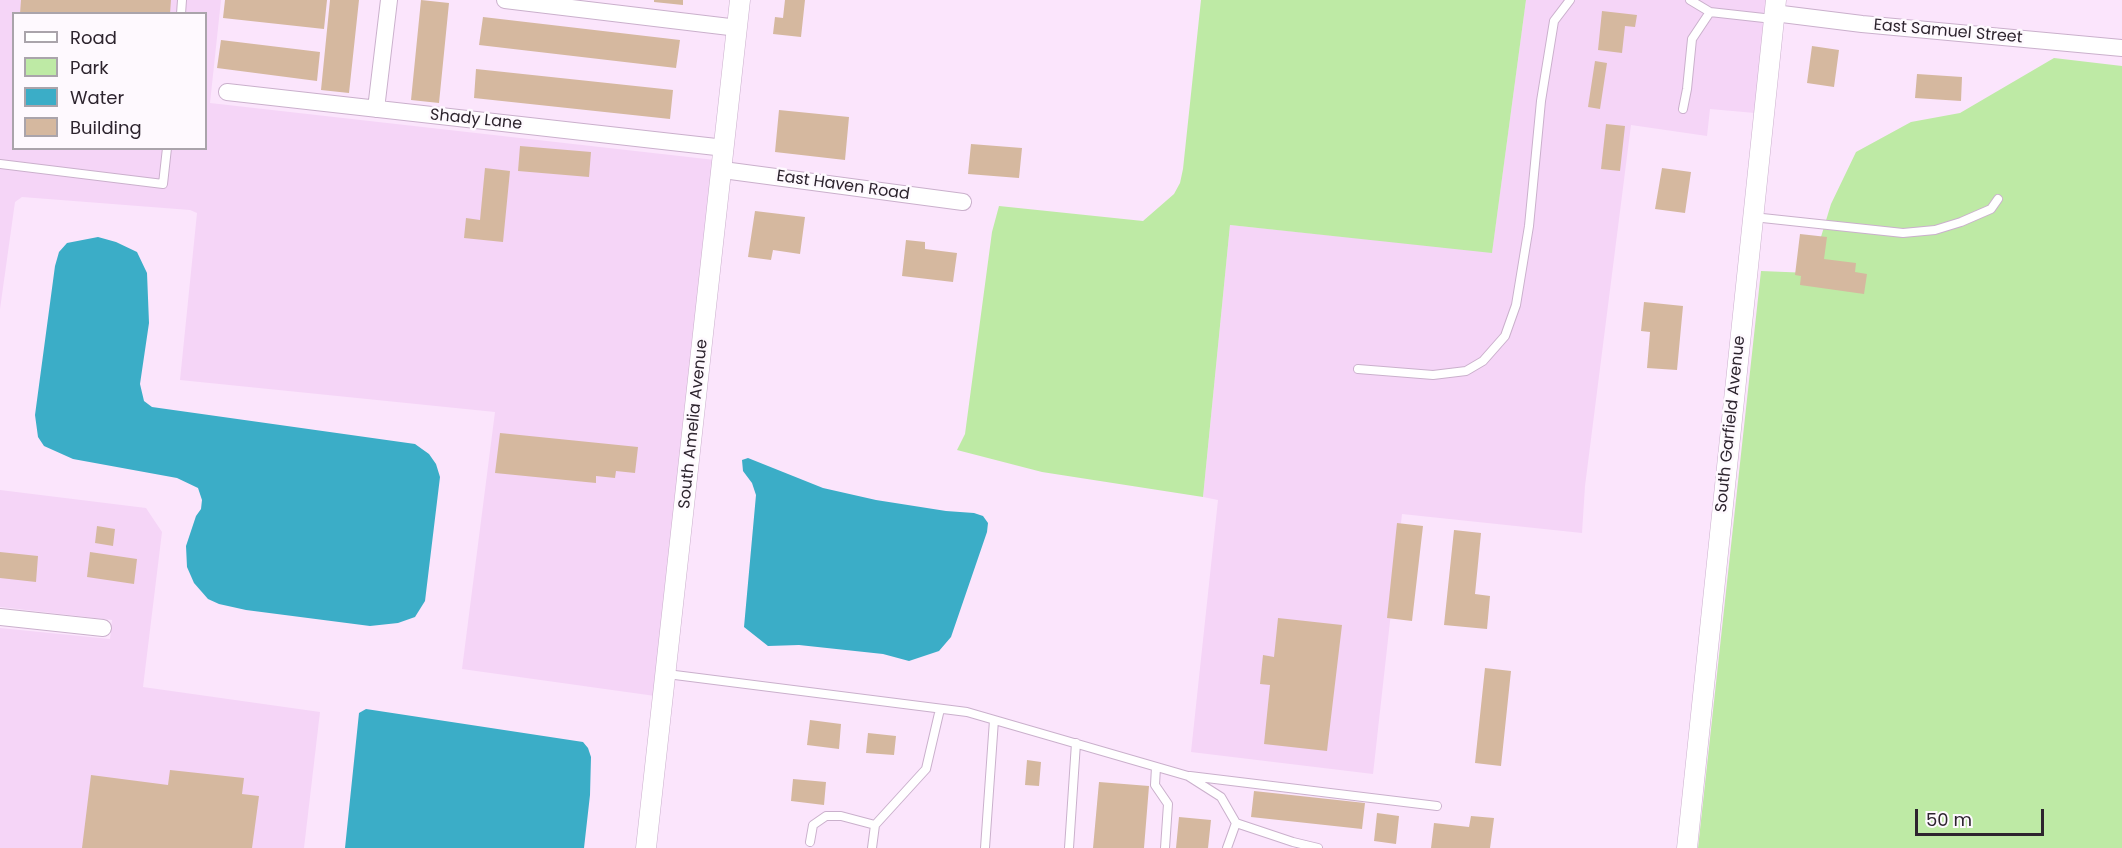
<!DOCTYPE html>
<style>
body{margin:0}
#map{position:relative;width:2122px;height:848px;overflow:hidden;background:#fbe5fc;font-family:Poppins,sans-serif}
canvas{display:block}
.legend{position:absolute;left:12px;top:12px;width:195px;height:138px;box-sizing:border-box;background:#fef9fe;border:2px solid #aaa4ab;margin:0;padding:8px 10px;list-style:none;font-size:18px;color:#2d242e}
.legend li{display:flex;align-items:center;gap:12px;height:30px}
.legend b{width:30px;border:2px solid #aaa4ab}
.scale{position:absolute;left:1915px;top:809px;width:129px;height:27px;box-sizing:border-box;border:3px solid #2d242e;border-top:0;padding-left:8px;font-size:18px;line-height:21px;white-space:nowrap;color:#2d242e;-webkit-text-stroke:4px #fef9fe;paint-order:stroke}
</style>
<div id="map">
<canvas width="2122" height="848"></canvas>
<ul class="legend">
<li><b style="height:8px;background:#fff"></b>Road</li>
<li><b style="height:16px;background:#beeaa5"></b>Park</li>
<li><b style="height:16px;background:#3badc7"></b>Water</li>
<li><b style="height:16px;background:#d5b89f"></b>Building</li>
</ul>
<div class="scale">50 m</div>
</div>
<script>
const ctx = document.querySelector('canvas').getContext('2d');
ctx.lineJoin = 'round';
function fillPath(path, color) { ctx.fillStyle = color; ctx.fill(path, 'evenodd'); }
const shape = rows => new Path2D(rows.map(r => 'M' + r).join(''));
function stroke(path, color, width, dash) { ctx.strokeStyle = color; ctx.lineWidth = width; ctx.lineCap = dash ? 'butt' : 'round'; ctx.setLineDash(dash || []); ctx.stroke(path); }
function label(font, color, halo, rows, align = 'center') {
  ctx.font = font + ' Poppins,sans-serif'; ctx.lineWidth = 5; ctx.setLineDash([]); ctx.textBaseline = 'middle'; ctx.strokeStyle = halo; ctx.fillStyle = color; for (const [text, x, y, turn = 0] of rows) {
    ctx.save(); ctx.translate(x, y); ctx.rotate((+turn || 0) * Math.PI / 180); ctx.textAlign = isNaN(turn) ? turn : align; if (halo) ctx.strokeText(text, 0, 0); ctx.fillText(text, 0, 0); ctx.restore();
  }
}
const built = shape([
 [0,0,221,0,210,103,715,160,655,696,462,669,495,412,180,380,197,213,190,210,22,197,15,202,0,309],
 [14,14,206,14,206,148,14,148],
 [1526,0,1767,0,1755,113,1710,109,1707,136,1631,125,1585,486,1582,533,1402,514,1373,774,1191,752,1218,500,1203,497,1230,225,1492,252],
 [0,490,146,508,162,532,143,687,320,712,304,848,0,848,0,628,110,639,112,620,0,607]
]);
const green = shape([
 [1201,0,1526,0,1492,253,1230,225,1203,497,1042,472,957,450,965,434,992,232,999,206,1143,221,1174,194,1180,183,1183,169],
 [2054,58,2122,66,2122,848,1698,848,1761,271,1810,273,1831,204,1856,152,1911,122,1960,113]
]);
const water = shape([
 [98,237,116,242,137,252,147,273,149,323,140,384,144,401,152,407,415,444,429,454,436,464,440,477,425,601,415,617,398,623,370,626,246,610,219,604,208,599,194,583,187,567,186,546,196,516,201,509,202,500,198,488,177,478,73,459,44,446,38,437,35,415,55,266,59,252,67,243],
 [748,458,823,488,876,500,946,511,974,513,983,516,988,523,987,532,951,637,939,651,909,661,883,654,799,645,768,646,744,627,756,495,752,483,743,471,742,460],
 [366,709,583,742,588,748,591,757,590,795,584,848,345,848,359,713]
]);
const building = shape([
 [21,0,171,0,170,14,20,14],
 [225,0,327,0,324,29,223,18],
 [330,0,359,0,349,93,321,90],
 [421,0,449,3,439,103,411,100],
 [654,0,683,0,683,5,654,2],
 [785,0,805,0,801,37,773,34,775,17,783,18],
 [1602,11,1637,15,1635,27,1625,26,1622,53,1598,50],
 [483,17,680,40,676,68,479,45],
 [221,40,320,52,317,81,217,68],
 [1812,46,1839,50,1834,87,1807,83],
 [1595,61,1607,63,1600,109,1588,107],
 [476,69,673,90,670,119,474,98],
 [1917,74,1962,77,1961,101,1915,98],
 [779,110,849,117,845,160,775,152],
 [1606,124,1625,126,1620,171,1601,169],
 [971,144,1022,148,1019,178,968,174],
 [520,146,591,152,589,177,518,171],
 [485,168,510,171,503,242,464,238,466,218,480,220],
 [1662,168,1691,172,1685,213,1655,209],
 [755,211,805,217,800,254,773,250,771,260,748,257],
 [1800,234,1827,237,1824,259,1856,263,1855,272,1867,274,1864,294,1800,285,1801,276,1795,275],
 [906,240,925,242,925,249,957,253,953,282,902,276],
 [1644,302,1683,306,1677,370,1647,368,1650,332,1641,331],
 [500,433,638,447,635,473,616,471,615,478,596,476,596,483,495,473],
 [1397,523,1423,526,1412,621,1387,618],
 [97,526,115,529,113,546,95,543],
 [1454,530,1481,533,1475,594,1490,596,1487,629,1444,625],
 [0,552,38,556,36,582,0,578],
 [90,552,137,559,134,584,87,577],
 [1278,618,1342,625,1327,751,1264,744,1270,685,1260,684,1263,655,1274,657],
 [1485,668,1511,671,1501,766,1475,763],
 [810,720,841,724,839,749,807,745],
 [868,733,896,736,894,755,866,753],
 [1027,760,1041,762,1039,786,1025,785],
 [170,770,244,778,242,794,259,796,252,848,82,848,91,775,168,785],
 [793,779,826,782,824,805,791,801],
 [1099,782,1149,786,1144,848,1093,848],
 [1254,791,1365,803,1362,829,1251,817],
 [1377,813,1399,816,1396,844,1374,841],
 [1471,816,1494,818,1490,848,1431,848,1434,823,1469,827],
 [1179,817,1211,820,1208,848,1176,848]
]);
const service = shape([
 [1690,0,1710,12,1773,19],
 [181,14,182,0],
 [1683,109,1687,89,1692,39,1710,12],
 [0,164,163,184,167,148],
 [1753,217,1903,233,1935,230,1961,222,1991,209,1998,199],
 [1358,369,1433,375,1466,371,1483,361,1505,336,1516,305,1529,226,1541,101,1554,21,1570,0],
 [667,674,967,712,1188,776,1221,797,1236,823,1293,842,1318,848],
 [1156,767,1155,785,1168,804,1165,848],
 [1190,776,1437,806],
 [810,842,813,825,826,816,841,816,875,825],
 [872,848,875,825,926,769,940,709],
 [985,848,994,720],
 [1069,848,1076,743],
 [1227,848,1236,823]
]);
const minor = shape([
 [505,0,738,28],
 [1774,13,1862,24,2122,48],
 [227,92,725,148],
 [376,109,389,0],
 [723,170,963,202],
 [0,617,103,628]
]);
const tertiary = shape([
 [646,848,740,0],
 [1687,848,1776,0]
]);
const streetNames = [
 ["East Samuel Street",1948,32,5],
 ["Shady Lane",476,120,6],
 ["East Haven Road",843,186,8],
 ["South Amelia Avenue",694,424,-84],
 ["South Garfield Avenue",1731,424,-84]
];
fillPath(built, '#f5d5f7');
fillPath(green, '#beeaa5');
fillPath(water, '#3badc7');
fillPath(building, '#d5b89f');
stroke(service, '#cab0cc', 10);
stroke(minor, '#cab0cc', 18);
stroke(tertiary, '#cab0cc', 21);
stroke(service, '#fff', 8);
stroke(minor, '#fff', 16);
stroke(tertiary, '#fff', 20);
label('16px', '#2d242e', '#fef9fe', streetNames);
</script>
